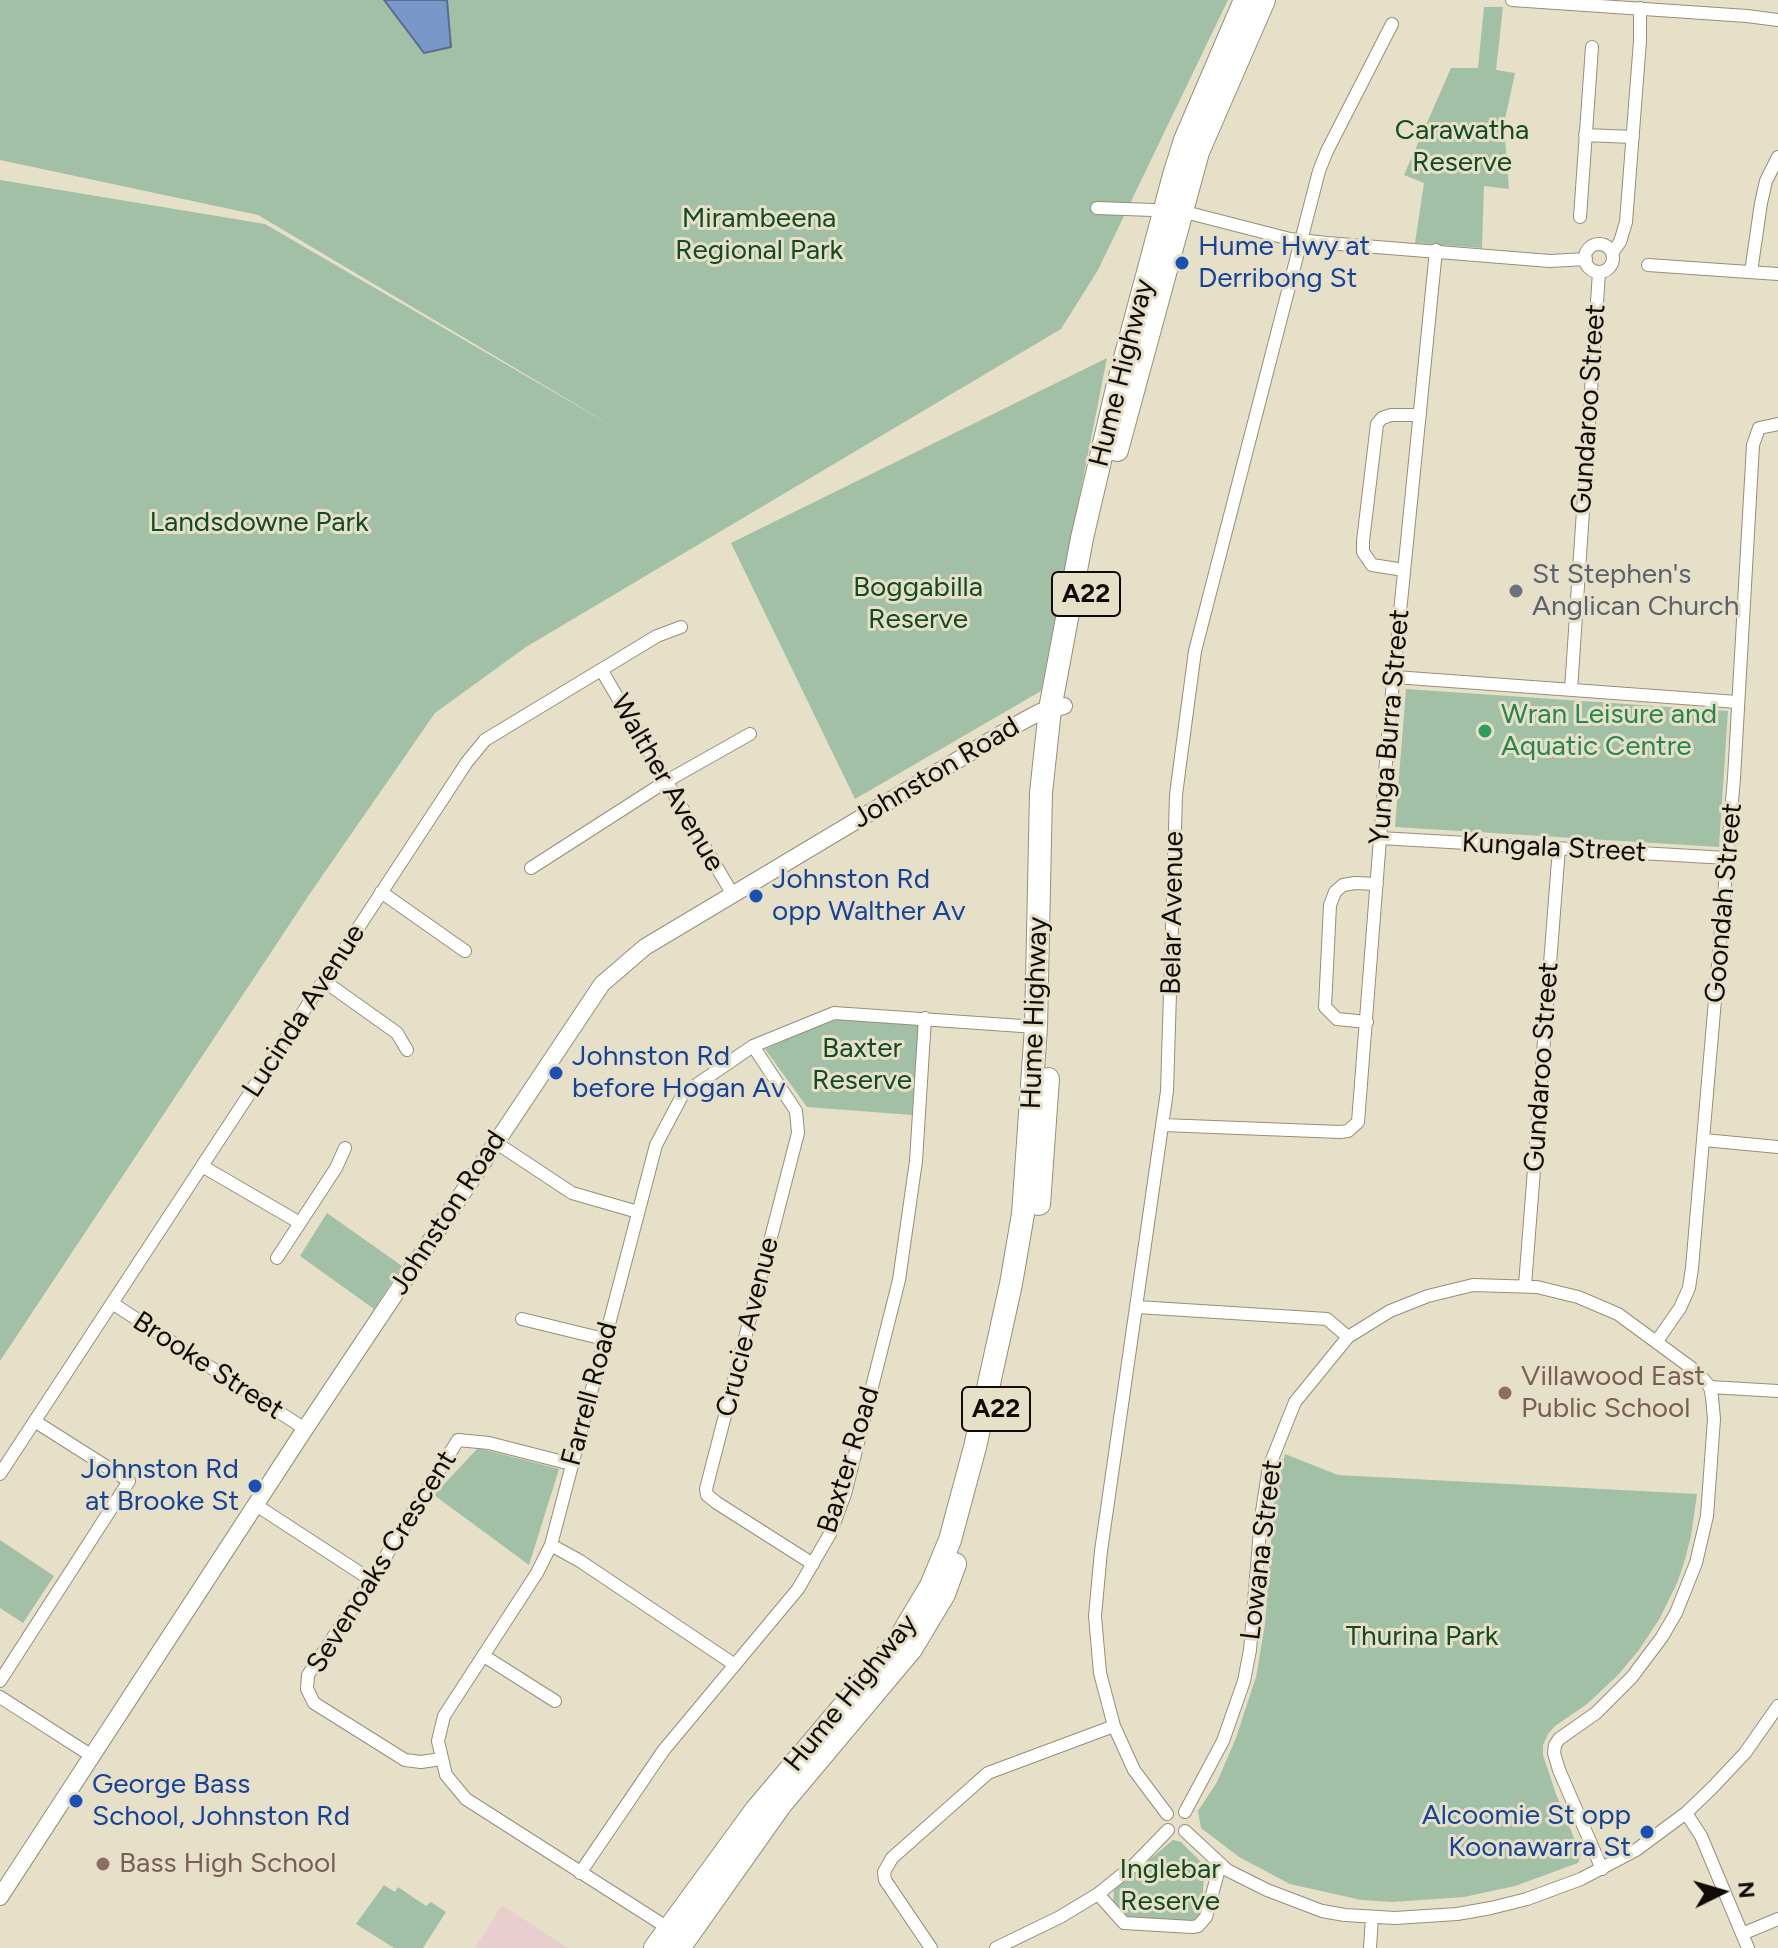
<!DOCTYPE html>
<style>
body{margin:0}
#map{position:relative;width:1778px;height:1948px;overflow:hidden;background:#e7e0c9;font-family:Figtree,sans-serif}
canvas{display:block}
.north{position:absolute;left:1682px;top:1852px;width:80px;height:80px;-webkit-text-stroke:6px #e7e0c9;paint-order:stroke;rotate:85deg;font-size:22px;font-weight:700;line-height:32px;text-align:center;color:#0f0c06}
.north::after{content:'';display:block;margin:auto;width:28px;height:36px;background:#0f0c06;clip-path:polygon(50% 0,100% 100%,50% 72%,0 100%)}
</style>
<div id="map">
<canvas width="1778" height="1948"></canvas>
<div class="north">N</div>
</div>
<script>
const ctx = document.querySelector('canvas').getContext('2d');
ctx.lineJoin = 'round';
function fillPath(path, color) { ctx.fillStyle = color; ctx.fill(path, 'evenodd'); }
const shape = rows => new Path2D(rows.map(r => 'M' + r).join(''));
function stroke(path, color, width, dash) { ctx.strokeStyle = color; ctx.lineWidth = width; ctx.lineCap = dash ? 'butt' : 'round'; ctx.setLineDash(dash || []); ctx.stroke(path); }
function label(font, color, halo, rows, align = 'center') {
  ctx.font = font + ' Figtree,sans-serif'; ctx.lineWidth = 6; ctx.setLineDash([]); ctx.textBaseline = 'middle'; ctx.strokeStyle = halo; ctx.fillStyle = color; for (const [text, x, y, turn = 0] of rows) {
    ctx.save(); ctx.translate(x, y); ctx.rotate((+turn || 0) * Math.PI / 180); ctx.textAlign = isNaN(turn) ? turn : align; if (halo) ctx.strokeText(text, 0, 0); ctx.fillText(text, 0, 0); ctx.restore();
  }
}
const commercial = shape([
 [502,1905,568,1948,475,1948]
]);
const green = shape([
 [0,0,1228,0,1098,270,1061,329,526,647,435,713,311,892,0,1361,0,180,265,224,619,430,258,215,0,160],
 [1484,7,1503,7,1496,70,1515,73,1504,124,1509,189,1484,186,1482,248,1415,243,1424,183,1404,175,1451,68,1478,68],
 [1107,358,1041,691,855,799,731,543],
 [1406,689,1728,711,1719,847,1395,827],
 [840,1019,919,1023,912,1115,807,1107,765,1049,822,1024],
 [327,1213,402,1266,374,1309,300,1256],
 [478,1448,559,1469,529,1565,434,1495],
 [1285,1454,1338,1475,1697,1494,1691,1536,1684,1563,1677,1583,1660,1618,1639,1650,1618,1675,1587,1704,1555,1726,1548,1734,1543,1745,1543,1755,1556,1794,1581,1855,1578,1863,1515,1886,1464,1897,1393,1902,1361,1900,1290,1884,1239,1857,1201,1828,1198,1811,1217,1782,1236,1738,1256,1677,1265,1624,1274,1501],
 [0,1540,54,1576,23,1623,0,1608],
 [1173,1840,1181,1842,1205,1866,1201,1913,1193,1921,1125,1917,1113,1904,1114,1889],
 [384,1885,395,1892,398,1887,426,1906,431,1902,446,1912,423,1948,394,1948,356,1924]
]);
const water = shape([
 [384,0,447,0,451,47,424,53,384,0]
]);
const street = shape([
 [1512,0,1747,16,1778,20],
 [1585,135,1633,137],
 [1097,208,1181,211,1290,239,1327,243,1550,261,1586,259],
 [1580,217,1592,47],
 '1585 258a14 14 0 1 1 28 0a14 14 0 1 1-28 0Z',
 [1612,253,1620,242,1626,222,1640,41,1640,8],
 [1648,265,1778,274],
 [1751,272,1761,203,1766,181,1778,157],
 [1404,570,1372,565,1363,552,1363,541,1377,424,1382,418,1391,415,1420,415],
 [602,671,733,895],
 [1395,677,1737,702],
 [1571,690,1599,272],
 [1380,838,1727,858],
 [531,868,665,782,750,734],
 [381,892,465,951],
 [324,981,397,1033,407,1050],
 [1367,1022,1337,1019,1325,1007,1330,905,1335,892,1343,885,1355,883,1377,884],
 [753,1046,796,1111,798,1133,706,1489,707,1495,717,1503,813,1564],
 [1163,1125,1340,1132,1348,1131,1358,1122,1389,723,1436,250],
 [1704,1140,1778,1147],
 [495,1142,572,1193,638,1212],
 [202,1166,300,1223],
 [277,1258,336,1168,345,1148],
 [1525,1285,1559,848],
 [112,1303,305,1429],
 [1137,1307,1327,1319,1348,1337],
 [522,1319,604,1339],
 [1657,1341,1680,1308,1689,1288,1692,1268,1734,778,1753,445,1759,428,1778,424],
 [1710,1387,1778,1391],
 [0,1474,467,762,485,740,657,636,681,627],
 [256,1505,371,1580],
 [551,1545,580,1561,735,1665],
 [484,1656,555,1701],
 [0,1681,129,1481,36,1422],
 [0,1697,92,1756],
 [441,1759,421,1762,405,1760,314,1703,307,1689,308,1675,371,1580,458,1440,489,1443,571,1464],
 [1185,1812,1223,1741,1244,1681,1250,1650,1261,1518,1269,1467,1295,1402,1348,1337,1390,1311,1428,1296,1473,1285,1537,1287,1578,1297,1618,1314,1697,1372,1710,1387,1712,1397,1714,1419,1707,1516,1696,1563,1676,1613,1662,1637,1632,1677,1596,1713,1559,1739,1555,1745,1554,1753,1559,1770,1602,1869],
 [1686,1813,1701,1836,1748,1948],
 [1167,1814,1134,1770,1114,1726,1100,1673,1095,1616,1101,1551,1167,1091,1176,795,1180,764,1195,651,1319,171,1327,151,1392,24],
 [1185,1831,1227,1870,1267,1890,1322,1911,1345,1915,1395,1918,1457,1914,1491,1908,1527,1899,1581,1879,1636,1850,1686,1813,1712,1788,1745,1753,1778,1706],
 [580,1873,663,1751,798,1589,831,1532,845,1494,899,1280,916,1161,925,1018],
 [1098,1894,1124,1923,1192,1927,1198,1926,1206,1917,1220,1865],
 [668,1928,466,1799,446,1775,438,1741,444,1716,537,1573,551,1545,656,1145,683,1094,753,1046,834,1013,1036,1027],
 [1742,1934,1778,1919],
 [931,1948,885,1880,884,1872,892,1858,988,1773,1114,1726],
 [996,1948,1060,1917,1098,1894,1134,1865,1168,1830],
 [1370,1948,1372,1917]
]);
const secondary = shape([
 [0,1897,305,1429,602,984,645,947,1023,721,1040,712,1064,706]
]);
const highway = shape([
 [1117,450,1198,152,1264,0],
 [1039,1204,1048,1079],
 [655,1948,756,1810,897,1643,931,1586,950,1540,975,1447,1011,1284,1023,1214,1036,1027,1041,793,1050,709,1082,538,1118,384,1174,175,1185,140,1245,0],
 [679,1948,781,1804,911,1649,944,1594,955,1564]
]);
const markers = [
 [1182,263,8,"#1a4fb4"],
 [1516,591,8,"#6b7280"],
 [1485,731,8,"#2e9e5b"],
 [756,896,8,"#1a4fb4"],
 [556,1073,8,"#1a4fb4"],
 [1505,1393,8,"#8d6e63"],
 [255,1486,8,"#1a4fb4"],
 [76,1801,8,"#1a4fb4"],
 [1647,1832,8,"#1a4fb4"],
 [103,1864,8,"#8d6e63"]
];
const shields = [
 [1086,594,68],
 [996,1409,68]
];
const shieldNames = [
 ["A22",1086,594],
 ["A22",996,1409]
];
const parkNames = [
 ["Carawatha",1462,131],
 ["Reserve",1462,163],
 ["Mirambeena",759,219],
 ["Regional Park",759,251],
 ["Landsdowne Park",259,523],
 ["Boggabilla",918,588],
 ["Reserve",918,620],
 ["Baxter",862,1049],
 ["Reserve",862,1081],
 ["Thurina Park",1422,1637],
 ["Inglebar",1170,1870],
 ["Reserve",1170,1902]
];
const transitNames = [
 ["Hume Hwy at",1198,247],
 ["Derribong St",1198,279],
 ["Johnston Rd",772,880],
 ["opp Walther Av",772,912],
 ["Johnston Rd",572,1057],
 ["before Hogan Av",572,1089],
 ["Johnston Rd",239,1470,"right"],
 ["at Brooke St",239,1502,"right"],
 ["George Bass",92,1785],
 ["School, Johnston Rd",92,1817],
 ["Alcoomie St opp",1631,1816,"right"],
 ["Koonawarra St",1631,1848,"right"]
];
const streetNames = [
 ["Hume Highway",1122,373,-76],
 ["Gundaroo Street",1589,409,-86],
 ["Yunga Burra Street",1390,727,-85],
 ["Johnston Road",936,773,-31],
 ["Walther Avenue",667,783,60],
 ["Kungala Street",1554,848,3],
 ["Goondah Street",1724,903,-85],
 ["Belar Avenue",1173,913,-89],
 ["Lucinda Avenue",304,1011,-57],
 ["Hume Highway",1035,1013,-88],
 ["Gundaroo Street",1542,1067,-86],
 ["Johnston Road",448,1213,-57],
 ["Crucie Avenue",748,1327,-76],
 ["Brooke Street",208,1366,33],
 ["Farrell Road",590,1394,-75],
 ["Baxter Road",849,1460,-73],
 ["Lowana Street",1262,1550,-83],
 ["Sevenoaks Crescent",382,1562,-58],
 ["Hume Highway",851,1693,-51]
];
const worshipNames = [
 ["St Stephen's",1532,575],
 ["Anglican Church",1532,607]
];
const leisureNames = [
 ["Wran Leisure and",1501,715],
 ["Aquatic Centre",1501,747]
];
const educationNames = [
 ["Villawood East",1521,1377],
 ["Public School",1521,1409],
 ["Bass High School",119,1864]
];
fillPath(commercial, '#e9ced0');
fillPath(green, '#a1c0a5');
fillPath(water, '#7a97ca');
stroke(water, '#5a6d8f', 2);
stroke(street, '#958e78', 14);
stroke(secondary, '#958e78', 18);
stroke(highway, '#958e78', 24);
stroke(street, '#fff', 12);
stroke(secondary, '#fff', 16);
stroke(highway, '#fff', 22);
for (const [x, y, r, color] of markers) { const dot = new Path2D(); dot.arc(x, y, r, 0, 2 * Math.PI); ctx.fillStyle = color; ctx.fill(dot); stroke(dot, '#e7e0c9', 3); }
for (const [x, y, w] of shields) { const box = new Path2D(); box.roundRect(x - w / 2, y - 22, w, 44, 6); ctx.fillStyle = '#e7e0c9'; ctx.fill(box); stroke(box, '#0f0c06', 2); }
label('bold 26px', '#0f0c06', null, shieldNames);
label('28px', '#124b22', '#e7e0c9', parkNames);
label('28px', '#164399', '#e7e0c9', transitNames, 'left');
label('28px', '#0f0c06', '#e7e0c9', streetNames);
label('28px', '#5b616d', '#e7e0c9', worshipNames, 'left');
label('28px', '#27864d', '#e7e0c9', leisureNames, 'left');
label('28px', '#785e54', '#e7e0c9', educationNames, 'left');
</script>
